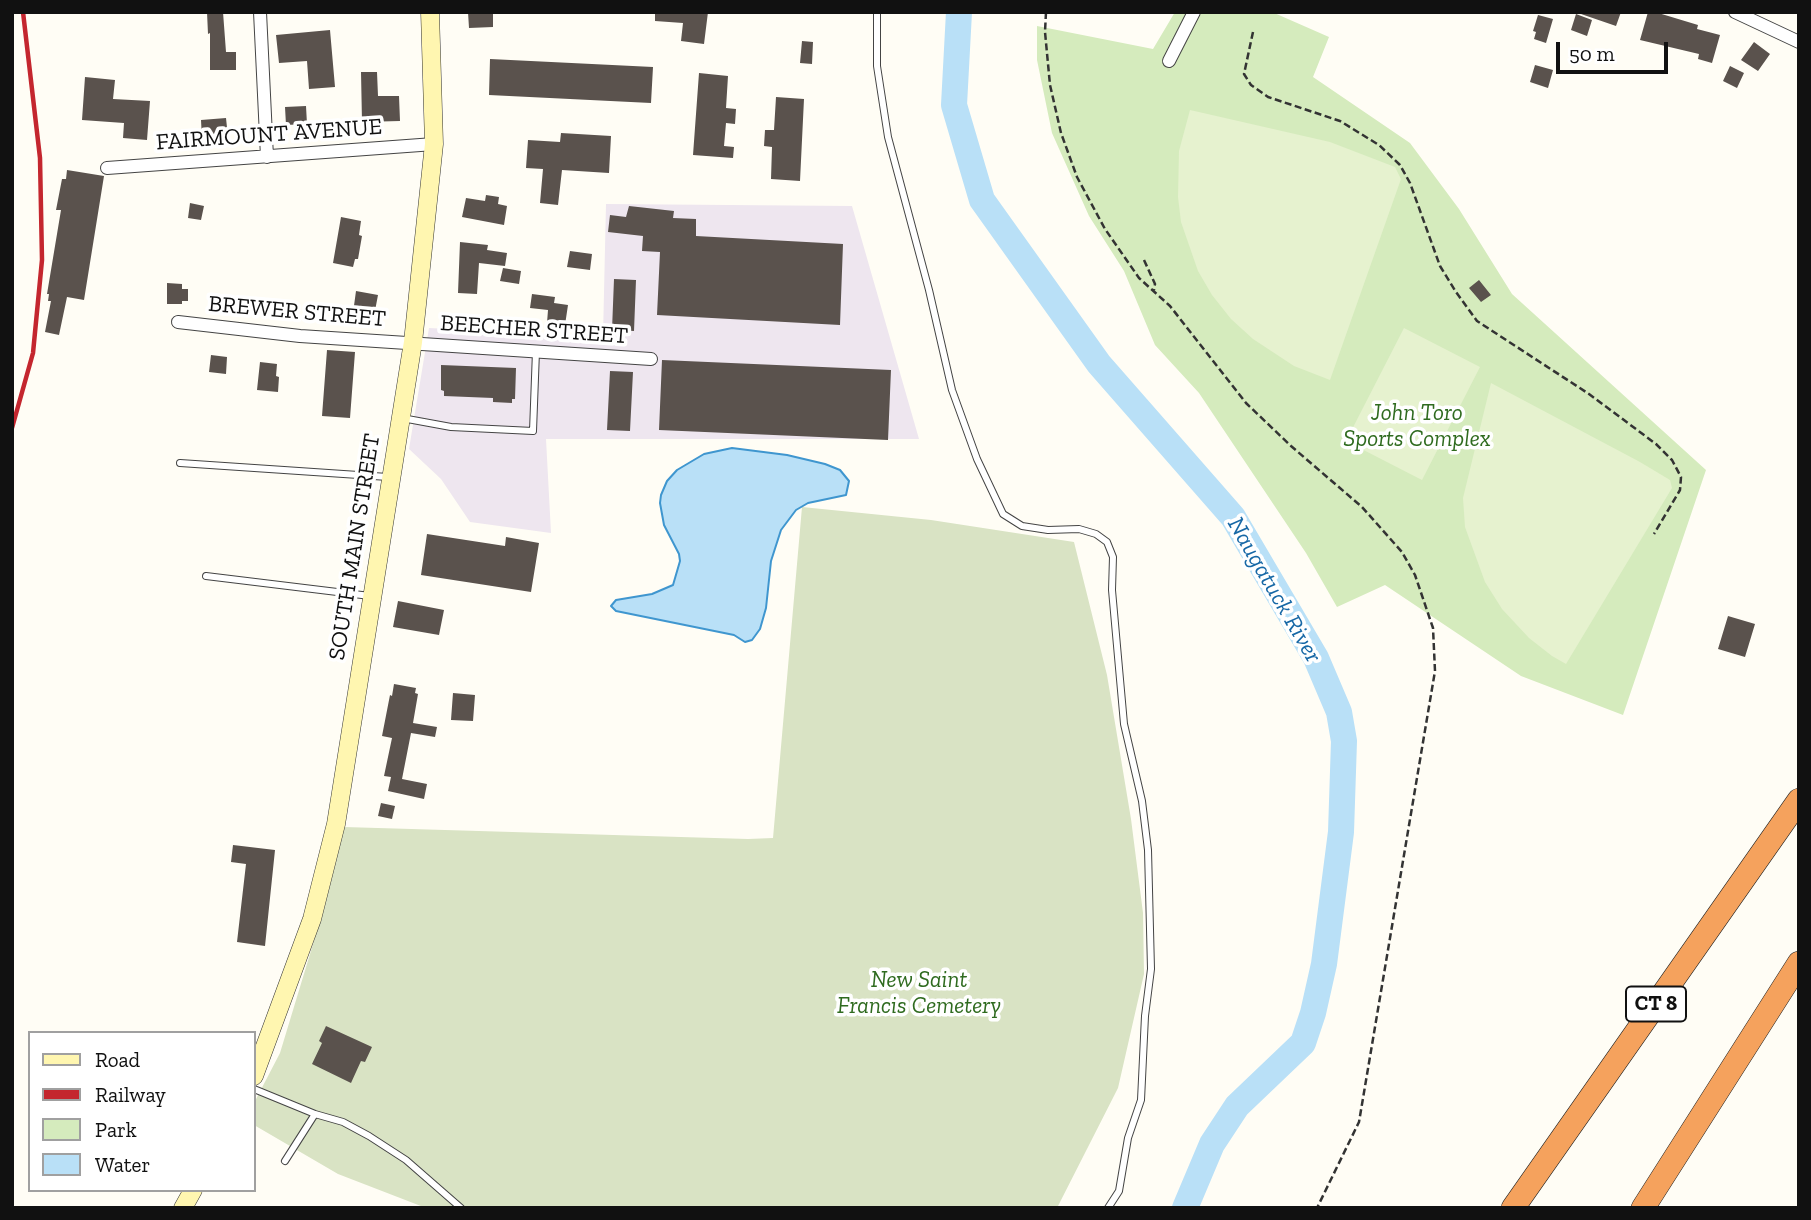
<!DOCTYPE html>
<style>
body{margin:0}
#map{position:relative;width:1811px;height:1220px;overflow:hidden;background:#fffdf5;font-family:"Zilla Slab",serif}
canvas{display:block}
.frame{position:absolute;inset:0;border:14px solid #111;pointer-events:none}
.legend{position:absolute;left:28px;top:1031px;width:228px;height:161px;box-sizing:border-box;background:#fff;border:2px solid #a0a0a0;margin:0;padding:9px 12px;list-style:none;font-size:21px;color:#111}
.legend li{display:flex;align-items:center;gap:14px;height:35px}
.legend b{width:35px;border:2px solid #a0a0a0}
.scale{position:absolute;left:1556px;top:42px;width:112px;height:32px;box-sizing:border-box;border:4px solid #111;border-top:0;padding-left:9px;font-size:21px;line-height:24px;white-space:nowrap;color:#111;-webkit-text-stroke:5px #fff;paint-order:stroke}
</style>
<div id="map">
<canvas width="1811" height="1220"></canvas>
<div class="frame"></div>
<ul class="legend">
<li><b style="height:9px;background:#fff6b0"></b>Road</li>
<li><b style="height:9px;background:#c4262e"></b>Railway</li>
<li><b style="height:19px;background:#d5ebbd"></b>Park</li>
<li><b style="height:19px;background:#b9e0f7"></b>Water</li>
</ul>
<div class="scale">50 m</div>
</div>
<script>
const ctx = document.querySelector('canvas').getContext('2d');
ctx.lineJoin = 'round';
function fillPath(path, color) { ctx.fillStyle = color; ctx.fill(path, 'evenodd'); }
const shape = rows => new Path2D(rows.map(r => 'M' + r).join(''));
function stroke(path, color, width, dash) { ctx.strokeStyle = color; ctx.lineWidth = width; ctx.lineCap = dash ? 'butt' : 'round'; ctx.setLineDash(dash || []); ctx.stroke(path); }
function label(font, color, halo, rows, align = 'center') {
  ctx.font = font + ' "Zilla Slab",serif'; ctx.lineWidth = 7; ctx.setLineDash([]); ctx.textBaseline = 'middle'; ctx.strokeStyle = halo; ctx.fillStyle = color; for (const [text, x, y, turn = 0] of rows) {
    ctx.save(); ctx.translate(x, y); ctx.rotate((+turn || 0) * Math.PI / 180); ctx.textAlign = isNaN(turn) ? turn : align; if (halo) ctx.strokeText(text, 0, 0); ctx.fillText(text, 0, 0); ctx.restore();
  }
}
const industrial = shape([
 [606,204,852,206,919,439,546,439,551,533,470,522,441,479,409,449,429,328,603,337]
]);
const green = shape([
 [1175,12,1272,12,1329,37,1313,77,1410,143,1459,209,1512,294,1706,470,1623,715,1521,676,1385,585,1337,607,1306,553,1199,393,1155,345,1124,271,1089,216,1052,133,1037,60,1037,26,1153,49]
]);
const cemetery = shape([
 [802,507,931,520,1074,542,1107,675,1131,819,1143,913,1144,974,1118,1088,1057,1208,426,1208,338,1174,254,1125,254,1103,280,1053,320,921,344,827,748,839,773,838]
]);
const pitch = shape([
 [1190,110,1330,142,1395,167,1401,179,1330,380,1294,366,1253,339,1231,319,1212,295,1198,271,1181,222,1178,197,1179,151],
 [1404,328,1480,367,1422,480,1346,441],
 [1491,383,1640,462,1670,480,1672,488,1566,664,1552,656,1529,638,1502,609,1485,582,1465,527,1463,498]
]);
const water = shape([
 [732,448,787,455,825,464,840,470,849,481,846,495,808,503,796,510,781,530,771,561,766,608,760,629,752,640,745,642,734,635,616,611,611,606,616,600,652,594,673,585,680,561,679,554,664,525,660,503,661,495,667,481,677,470,704,454,732,448]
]);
const river = shape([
 [959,12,954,105,982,200,1099,364,1233,517,1316,658,1339,712,1344,741,1341,832,1324,964,1313,1013,1303,1043,1237,1106,1212,1144,1185,1208]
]);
const building = shape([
 [207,12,223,12,226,52,236,52,236,70,210,70,210,33,208,34],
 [468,12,493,12,493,27,469,28],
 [655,12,708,12,704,44,681,41,683,23,655,21],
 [1581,12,1621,12,1616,26,1581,14],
 [1648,12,1655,12,1698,25,1697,29,1720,35,1712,63,1698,59,1699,54,1640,40],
 [1576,14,1592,20,1587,36,1571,30],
 [1538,15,1553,19,1546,43,1534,39,1536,32,1533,31],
 [330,30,335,87,309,89,307,61,279,63,276,35],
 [802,41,813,42,812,64,800,63],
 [1754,42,1770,54,1758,71,1741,60],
 [490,59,653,67,651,103,489,95],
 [1535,65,1553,70,1548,88,1530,82],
 [1730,66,1744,73,1737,88,1723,81],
 [361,72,377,72,378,96,399,96,400,121,362,122],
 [699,73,728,76,726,108,736,109,735,124,726,123,724,146,734,147,733,158,693,155],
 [85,77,115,80,113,99,150,101,147,140,123,138,124,123,82,120],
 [776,97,804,99,800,181,771,179,772,147,764,146,765,130,774,130],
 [306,106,307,124,286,125,285,107],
 [226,118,228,137,202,139,201,120],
 [561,133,611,136,609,173,562,170,558,205,540,203,543,169,526,168,528,140,560,142],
 [67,170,104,176,84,300,67,297,59,335,45,332,51,301,48,301,49,294,47,294,61,210,56,210,62,179,66,179],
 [486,195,499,197,498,204,507,206,504,225,462,217,466,198,485,201],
 [190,203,204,206,201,220,188,218],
 [629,206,674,211,673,218,696,219,696,236,843,244,840,325,657,315,660,252,642,251,643,236,608,232,610,215,626,217],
 [341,217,361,221,359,235,362,236,358,259,355,259,353,267,333,263],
 [460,242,488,245,487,250,507,253,505,266,479,263,477,294,458,293],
 [570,251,592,254,590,270,567,267],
 [503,268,521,271,519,284,500,281],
 [614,279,636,280,634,331,612,330],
 [1479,280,1491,295,1481,302,1469,288],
 [167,283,182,284,182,289,188,289,188,301,182,301,182,304,167,304],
 [356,291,378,295,374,316,353,313],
 [532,294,555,297,554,303,568,305,565,325,547,323,548,310,530,308],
 [327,350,355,352,350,418,322,416],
 [211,355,227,357,226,374,209,372],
 [662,360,891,370,888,440,659,430],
 [260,362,277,364,276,376,279,377,278,392,257,390],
 [441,365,516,368,515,399,512,399,512,403,493,402,493,398,444,396,444,391,441,390],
 [610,371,633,372,630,431,607,430],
 [427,534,505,546,506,537,539,543,531,592,421,575],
 [398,601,444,610,439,635,393,627],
 [1728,616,1755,624,1745,657,1718,649],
 [394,684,416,688,415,693,418,694,413,723,437,727,435,737,411,733,402,779,427,784,424,799,388,791,391,777,384,776,392,738,382,736,390,695,392,696],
 [453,693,475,695,473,721,451,720],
 [381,803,395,806,392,819,378,816],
 [233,845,275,850,265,946,237,942,246,864,231,862],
 [326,1026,372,1047,365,1062,361,1061,351,1083,312,1064,322,1043,319,1041]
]);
const path = shape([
 [1046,12,1045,32,1050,85,1061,133,1077,177,1105,229,1139,278,1170,306,1246,403,1291,446,1362,507,1402,552,1415,575,1433,628,1435,671,1359,1122,1317,1208],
 [1253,32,1244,74,1251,85,1268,97,1340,121,1379,145,1400,165,1410,183,1440,266,1456,292,1477,321,1589,394,1656,444,1672,460,1681,477,1680,490,1654,534],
 [1144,260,1155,284,1154,290]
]);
const lane = shape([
 [877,12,877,66,888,137,929,290,952,390,977,459,1003,514,1022,526,1048,530,1079,529,1096,534,1107,542,1113,557,1112,590,1124,724,1142,801,1148,850,1151,969,1145,1016,1141,1100,1128,1138,1119,1191,1108,1208],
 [402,418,451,427,533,431,536,351],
 [180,463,388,477],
 [206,576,370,596],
 [254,1089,315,1114,343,1122,369,1136,406,1160,461,1208],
 [285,1161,315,1114]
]);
const street = shape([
 [260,12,267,157],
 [1735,12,1799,42],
 [1169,61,1194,12],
 [107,168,434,144],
 [178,322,300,336,651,359]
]);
const secondary = shape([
 [254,1076,312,919,336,824,413,342,434,144,430,12],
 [183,1208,193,1190]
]);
const highway = shape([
 [1513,1208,1799,800],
 [1643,1208,1799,963]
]);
const rail = shape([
 [12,428,33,353,42,260,40,158,23,12]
]);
const shields = [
 [1656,1004,60]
];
const shieldNames = [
 ["CT 8",1656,1004]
];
const streetNames = [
 ["FAIRMOUNT AVENUE",269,135,-4],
 ["BREWER STREET",297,312,5],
 ["BEECHER STREET",534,330,4],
 ["SOUTH MAIN STREET",355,547,-81]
];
const parkNames = [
 ["John Toro",1417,413],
 ["Sports Complex",1417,439],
 ["New Saint",919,980],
 ["Francis Cemetery",919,1006]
];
const waterNames = [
 ["Naugatuck River",1274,590,60]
];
fillPath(industrial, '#eee6ef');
fillPath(green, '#d5ebbd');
fillPath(cemetery, '#d9e3c4');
fillPath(pitch, '#e6f2cf');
fillPath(water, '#b9e0f7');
stroke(water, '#3f96cf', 2);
stroke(river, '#b9e0f7', 26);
fillPath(building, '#5a524d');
stroke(lane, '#444', 8);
stroke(street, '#444', 14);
stroke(secondary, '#333', 19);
stroke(highway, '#222', 24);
stroke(path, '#333', 2.5, [7, 3.5]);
stroke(lane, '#fff', 6);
stroke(street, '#fff', 12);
stroke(secondary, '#fff6b0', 18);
stroke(highway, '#f5a25d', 23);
stroke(rail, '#c4262e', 4.5);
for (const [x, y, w] of shields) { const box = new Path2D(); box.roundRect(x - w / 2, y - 17.5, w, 35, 5); ctx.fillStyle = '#fff'; ctx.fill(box); stroke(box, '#111', 2); }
label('bold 21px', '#111', null, shieldNames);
label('23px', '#111', '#fff', streetNames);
label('italic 23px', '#2f6b1f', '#fff', parkNames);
label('italic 24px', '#1768a6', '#fff', waterNames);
</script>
